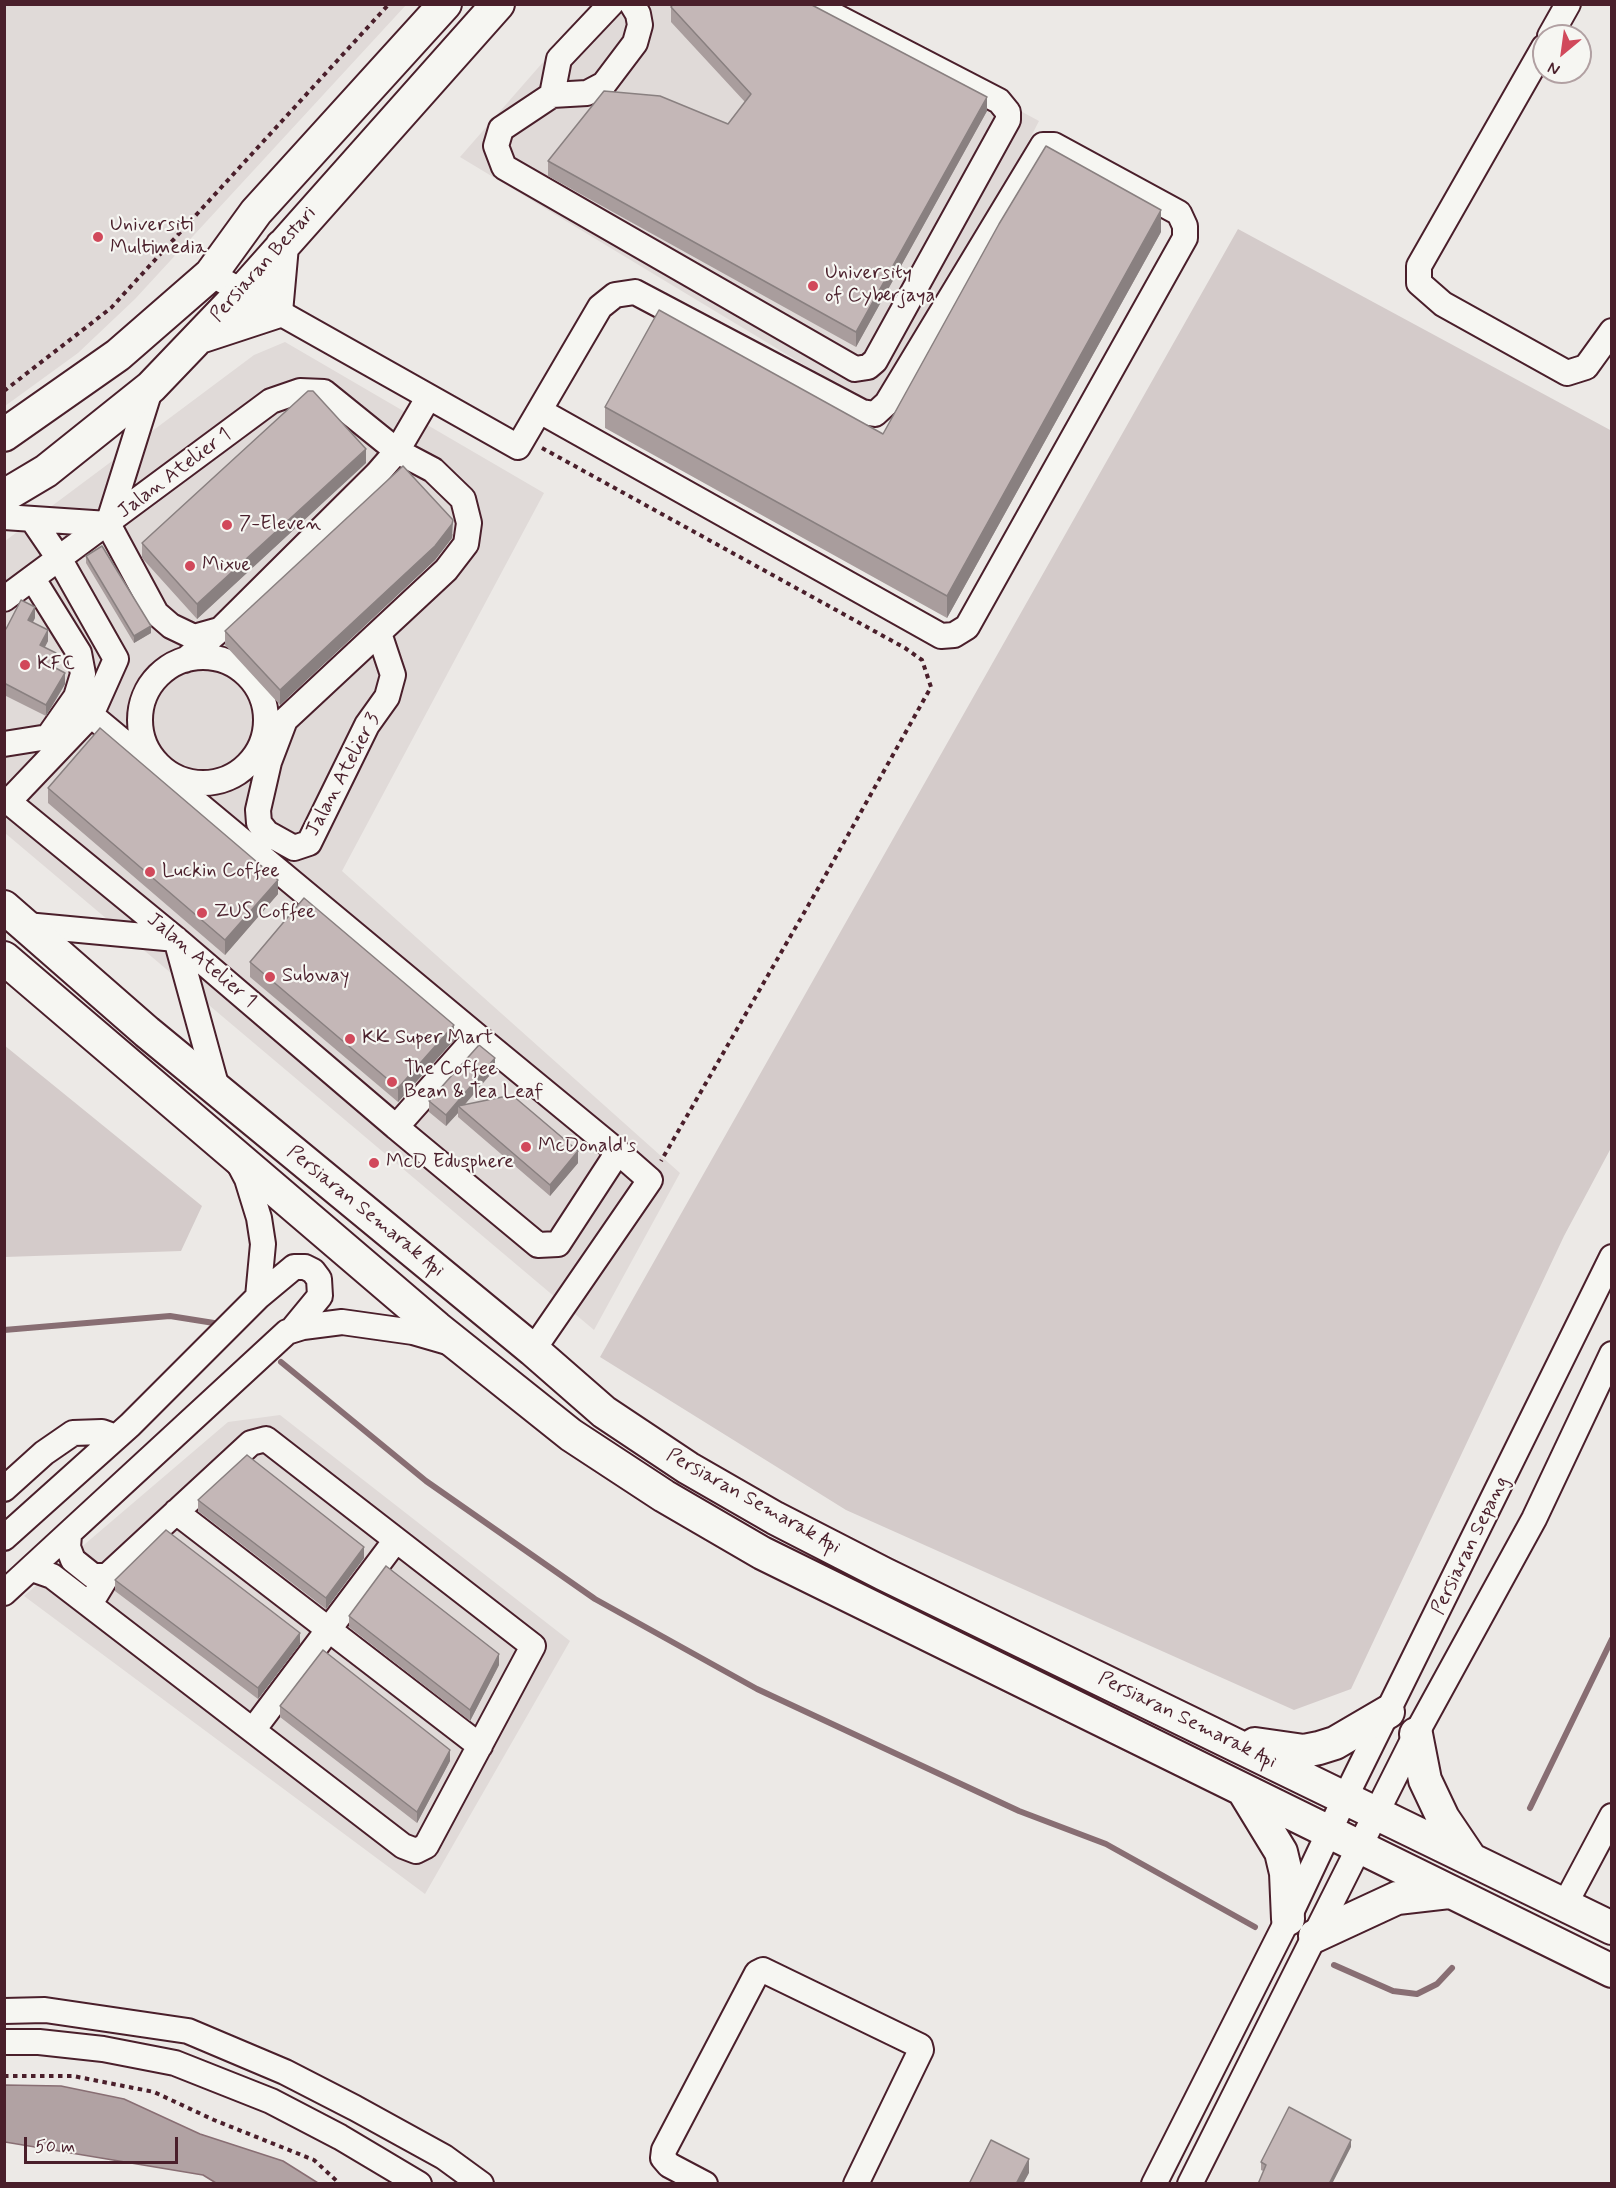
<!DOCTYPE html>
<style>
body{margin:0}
#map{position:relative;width:1616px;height:2188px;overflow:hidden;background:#ece9e6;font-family:Mynerve,sans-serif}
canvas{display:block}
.frame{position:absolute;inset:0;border:6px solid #4a1f2b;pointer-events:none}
.north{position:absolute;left:1532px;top:24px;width:60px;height:60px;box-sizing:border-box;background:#f6f6f2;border:2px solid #b1a0a2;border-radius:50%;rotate:209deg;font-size:16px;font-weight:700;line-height:24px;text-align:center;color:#4a1f2b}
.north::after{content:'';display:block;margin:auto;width:21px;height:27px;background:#d1495b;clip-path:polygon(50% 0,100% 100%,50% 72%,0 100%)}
.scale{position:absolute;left:24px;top:2137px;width:154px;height:27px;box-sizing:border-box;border:3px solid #4a1f2b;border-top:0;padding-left:8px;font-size:18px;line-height:21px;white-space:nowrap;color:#4a1f2b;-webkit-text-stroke:4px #f6f6f2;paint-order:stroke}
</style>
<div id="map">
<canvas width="1616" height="2188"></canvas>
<div class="frame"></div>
<div class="north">N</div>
<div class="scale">50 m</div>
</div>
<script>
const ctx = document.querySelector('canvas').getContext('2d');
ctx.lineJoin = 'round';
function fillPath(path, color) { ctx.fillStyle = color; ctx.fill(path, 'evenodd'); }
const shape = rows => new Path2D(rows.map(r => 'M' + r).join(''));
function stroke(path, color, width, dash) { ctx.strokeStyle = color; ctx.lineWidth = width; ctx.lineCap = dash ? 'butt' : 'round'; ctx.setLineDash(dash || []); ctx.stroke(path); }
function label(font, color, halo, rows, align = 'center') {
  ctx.font = font + ' Mynerve,sans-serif'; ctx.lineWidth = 4.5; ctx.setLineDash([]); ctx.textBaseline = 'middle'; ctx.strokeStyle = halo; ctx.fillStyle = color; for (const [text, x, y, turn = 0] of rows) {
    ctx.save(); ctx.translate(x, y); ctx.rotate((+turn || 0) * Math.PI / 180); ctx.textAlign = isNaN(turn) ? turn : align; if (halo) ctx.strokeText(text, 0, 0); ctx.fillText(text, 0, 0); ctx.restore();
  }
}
const built = shape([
 [5,4,406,5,135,299,78,353,5,406],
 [593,5,824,5,1039,121,887,415,460,157],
 [285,342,544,493,342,871,680,1173,594,1330,5,833,5,541,254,355],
 [280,1415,570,1641,425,1894,24,1596,228,1422]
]);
const green = shape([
 [1238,229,1612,431,1611,1148,1564,1236,1351,1689,1294,1710,846,1510,600,1357],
 [4,1045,202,1206,181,1251,5,1257]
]);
const water = shape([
 [5,2085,61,2086,124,2099,200,2134,283,2161,318,2183,216,2183,203,2175,5,2142,5,2085]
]);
const stream = shape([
 [4,1330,170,1316,214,1323],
 [281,1362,426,1481,595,1599,757,1689,1019,1811,1106,1844,1255,1927],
 [1530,1808,1612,1639],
 [1334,1965,1393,1991,1417,1994,1437,1984,1452,1968]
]);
const path = shape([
 [4,391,111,308,389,4],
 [542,448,905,648,922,660,931,687,820,885,661,1161],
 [4,2076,73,2076,154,2092,214,2120,314,2160,340,2184]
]);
const minor = shape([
 [632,4,638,14,640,25,635,43,604,84,587,93,552,95,501,129,496,146,504,167,855,369,868,367,875,361,1008,120,1008,112,999,101,812,4],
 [1550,36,1568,4],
 [1544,47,1419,266,1419,283,1443,304,1567,373,1586,367,1612,331],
 [552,95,559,59,611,4],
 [211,274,518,447,600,307,615,295,635,292,862,412,875,414,887,403,1043,145,1054,145,1179,213,1185,226,1185,238,967,627,954,635,941,636,540,411],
 [4,517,108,524,151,387],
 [108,524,156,613,171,626,194,637,219,630],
 [4,599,271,401,300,391,324,392,397,451,433,470,463,499,469,523,466,544,446,570,285,720,269,762,258,810,259,823,267,833,294,848,309,843,367,725,387,697,393,675,379,633],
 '140 720a63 63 0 1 1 126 0a63 63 0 1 1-126 0Z',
 [185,660,221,629,377,474,397,451,428,398],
 [91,715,477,1036],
 [4,744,48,737,76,697,83,674,79,653,33,579],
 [4,798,176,939,396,1127],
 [9,801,91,715,116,659,60,560,32,519],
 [26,925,176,939,218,1092],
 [258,1297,294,1267,305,1267,313,1271,319,1279,320,1296,292,1330],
 [533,1350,650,1180,618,1152,477,1036,396,1127,538,1245,558,1244,618,1152],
 [4,1489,44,1453,73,1433,102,1432,116,1437],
 [176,1512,480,1746],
 [69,1535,68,1547,73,1560,93,1576,107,1576],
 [4,1538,130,1425,258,1297,263,1244,259,1218,247,1179,238,1162],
 [32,1569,52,1576,403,1846,416,1851,426,1846,533,1646,266,1439,251,1443,107,1576,90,1604],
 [4,1593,287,1332,303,1327,342,1322,413,1332,451,1343],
 [253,1730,396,1540],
 [1564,1906,1612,1816],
 [4,2011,45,2010,188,2031,285,2072,355,2108,444,2157,481,2184],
 [4,2042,39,2042,103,2049,175,2063,271,2101,340,2137,419,2184],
 [705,2184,669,2165,663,2158,664,2150,757,1973,763,1970,920,2046,921,2050,856,2184],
 [1154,2184,1288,1919,1345,1798,1612,1257],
 [1190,2184,1416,1734,1534,1519,1612,1354]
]);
const major = shape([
 [203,336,276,312,282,246],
 [4,435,118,355,211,274,256,212,445,4],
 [4,496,46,471,151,387,242,292,498,4],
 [4,907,147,1032,533,1350,604,1412,688,1468,775,1518,884,1574,1612,1928],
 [4,958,437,1328,571,1435,664,1496,762,1553,1612,1971],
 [1416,1734,1425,1780,1443,1818,1470,1858],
 [1255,1744,1304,1751,1319,1748,1335,1743,1388,1712],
 [1245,1793,1281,1852,1286,1873,1288,1919],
 [1315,1936,1397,1898,1449,1892]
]);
const wall = shape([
 [671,7,987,111,856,347,548,176,548,161,728,124,745,102,671,22],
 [1161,232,947,618,605,428,605,407,883,434],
 [366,463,197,619,142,558,142,543],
 [453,534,452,538,435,560,280,705,225,645,225,631],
 [86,556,151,633,134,643,86,563],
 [35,618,33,622,48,641,45,647,56,664,54,668,65,684,46,716,4,695,4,628,6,629],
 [48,788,278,894,225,955,48,803],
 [250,962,454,1040,398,1102,250,977],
 [495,1069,464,1105,578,1163,550,1196,458,1117,458,1113,446,1126,429,1112,429,1101],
 [198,1500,364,1558,326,1609,198,1511],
 [115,1580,300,1644,258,1699,115,1591],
 [349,1616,499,1665,470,1721,349,1627],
 [280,1706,450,1761,417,1823,280,1717],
 [1351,2147,1263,2171,1261,2170,1261,2162]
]);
const shadedWall = shape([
 [987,97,987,111,856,347,856,332],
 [1161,210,1161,232,947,618,947,596],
 [366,449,366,463,197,619,197,604],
 [453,520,452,538,435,560,280,705,280,690],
 [35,607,35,618,28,631,28,620],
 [151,626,151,633,134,643,134,636],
 [48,630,48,641,40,656,40,645],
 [56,653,56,664,50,676,50,665],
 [65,673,65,684,46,716,46,705],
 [278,880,278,894,225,955,225,940],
 [454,1025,454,1040,398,1102,398,1088],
 [495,1058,495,1069,461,1109,458,1106,458,1113,446,1126,446,1115],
 [578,1151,578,1163,550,1196,550,1185],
 [364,1547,364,1558,326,1609,326,1598],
 [300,1633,300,1644,258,1699,258,1688],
 [499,1654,499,1665,470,1721,470,1710],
 [450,1750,450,1761,417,1823,417,1812],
 [1351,2140,1351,2147,1332,2184,1329,2184],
 [1029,2159,1029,2173,1023,2184,1016,2184]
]);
const building = shape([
 [673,4,810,4,987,97,856,332,548,161,604,91,660,96,728,124,751,94,671,7,673,4],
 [1046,146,1161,210,947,596,605,407,659,310,883,434,999,224,1046,146],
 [308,391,313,391,366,449,197,604,142,543,308,391],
 [403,466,453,520,452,524,435,546,280,690,225,631,403,466],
 [102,546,151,626,134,636,86,556,102,546],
 [21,600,35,607,28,620,48,630,40,645,56,653,50,665,65,673,46,705,4,683,4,628,6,629,21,600],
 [100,728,278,880,225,940,48,788,100,728],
 [304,898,454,1025,398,1088,250,962,304,898],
 [479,1045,495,1058,446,1115,429,1101,479,1045],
 [512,1095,578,1151,550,1185,458,1106,512,1095],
 [247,1455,364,1547,326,1598,198,1500,247,1455],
 [166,1530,300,1633,258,1688,115,1580,166,1530],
 [386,1566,499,1654,470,1710,349,1616,386,1566],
 [323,1650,450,1750,417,1812,280,1706,323,1650],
 [1289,2107,1351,2140,1329,2184,1258,2184,1266,2165,1261,2162,1289,2107],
 [991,2140,1029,2159,1016,2184,969,2184,991,2140]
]);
const markers = [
 [98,237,6,"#d1495b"],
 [813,286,6,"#d1495b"],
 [227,525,6,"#d1495b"],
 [190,566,6,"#d1495b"],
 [25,665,6,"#d1495b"],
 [150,872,6,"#d1495b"],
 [202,913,6,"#d1495b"],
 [270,977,6,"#d1495b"],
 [350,1039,6,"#d1495b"],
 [392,1082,6,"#d1495b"],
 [526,1147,6,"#d1495b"],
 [374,1163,6,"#d1495b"]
];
const poiNames = [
 ["Universiti",110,226],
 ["Multimedia",110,249],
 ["University",825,274],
 ["of Cyberjaya",825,297],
 ["7-Eleven",239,525],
 ["Mixue",202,566],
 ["KFC",37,665],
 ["Luckin Coffee",162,872],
 ["ZUS Coffee",214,913],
 ["Subway",282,977],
 ["KK Super Mart",362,1039],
 ["The Coffee",404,1070],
 ["Bean & Tea Leaf",404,1093],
 ["McDonald's",538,1147],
 ["McD Edusphere",386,1163]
];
const streetNames = [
 ["Persiaran Bestari",264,265,-48],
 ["Jalan Atelier 1",175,474,-37],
 ["Jalan Atelier 3",344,775,-62],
 ["Jalan Atelier 1",201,961,40],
 ["Persiaran Semarak Api",365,1212,39],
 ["Persiaran Semarak Api",753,1502,29],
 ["Persiaran Sepang",1471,1546,-64],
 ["Persiaran Semarak Api",1187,1721,26]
];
fillPath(built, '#e0dad8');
fillPath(green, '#d4cbca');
fillPath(water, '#b1a2a3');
stroke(water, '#886e73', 1.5);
stroke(stream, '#886e73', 6);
stroke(minor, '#4a1f2b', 28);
stroke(major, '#4a1f2b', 36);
stroke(path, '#4a1f2b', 4, [4.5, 4.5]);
stroke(minor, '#f6f6f2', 24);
stroke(major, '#f6f6f2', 32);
fillPath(wall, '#a99d9d');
fillPath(shadedWall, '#898080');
fillPath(building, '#c4b7b7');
stroke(building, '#898080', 1.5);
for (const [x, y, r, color] of markers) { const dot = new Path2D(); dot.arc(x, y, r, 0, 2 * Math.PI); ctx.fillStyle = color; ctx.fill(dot); stroke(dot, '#f6f6f2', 2); }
label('20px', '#4a1f2b', '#f6f6f2', poiNames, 'left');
label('20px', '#4a1f2b', '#f6f6f2', streetNames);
</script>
